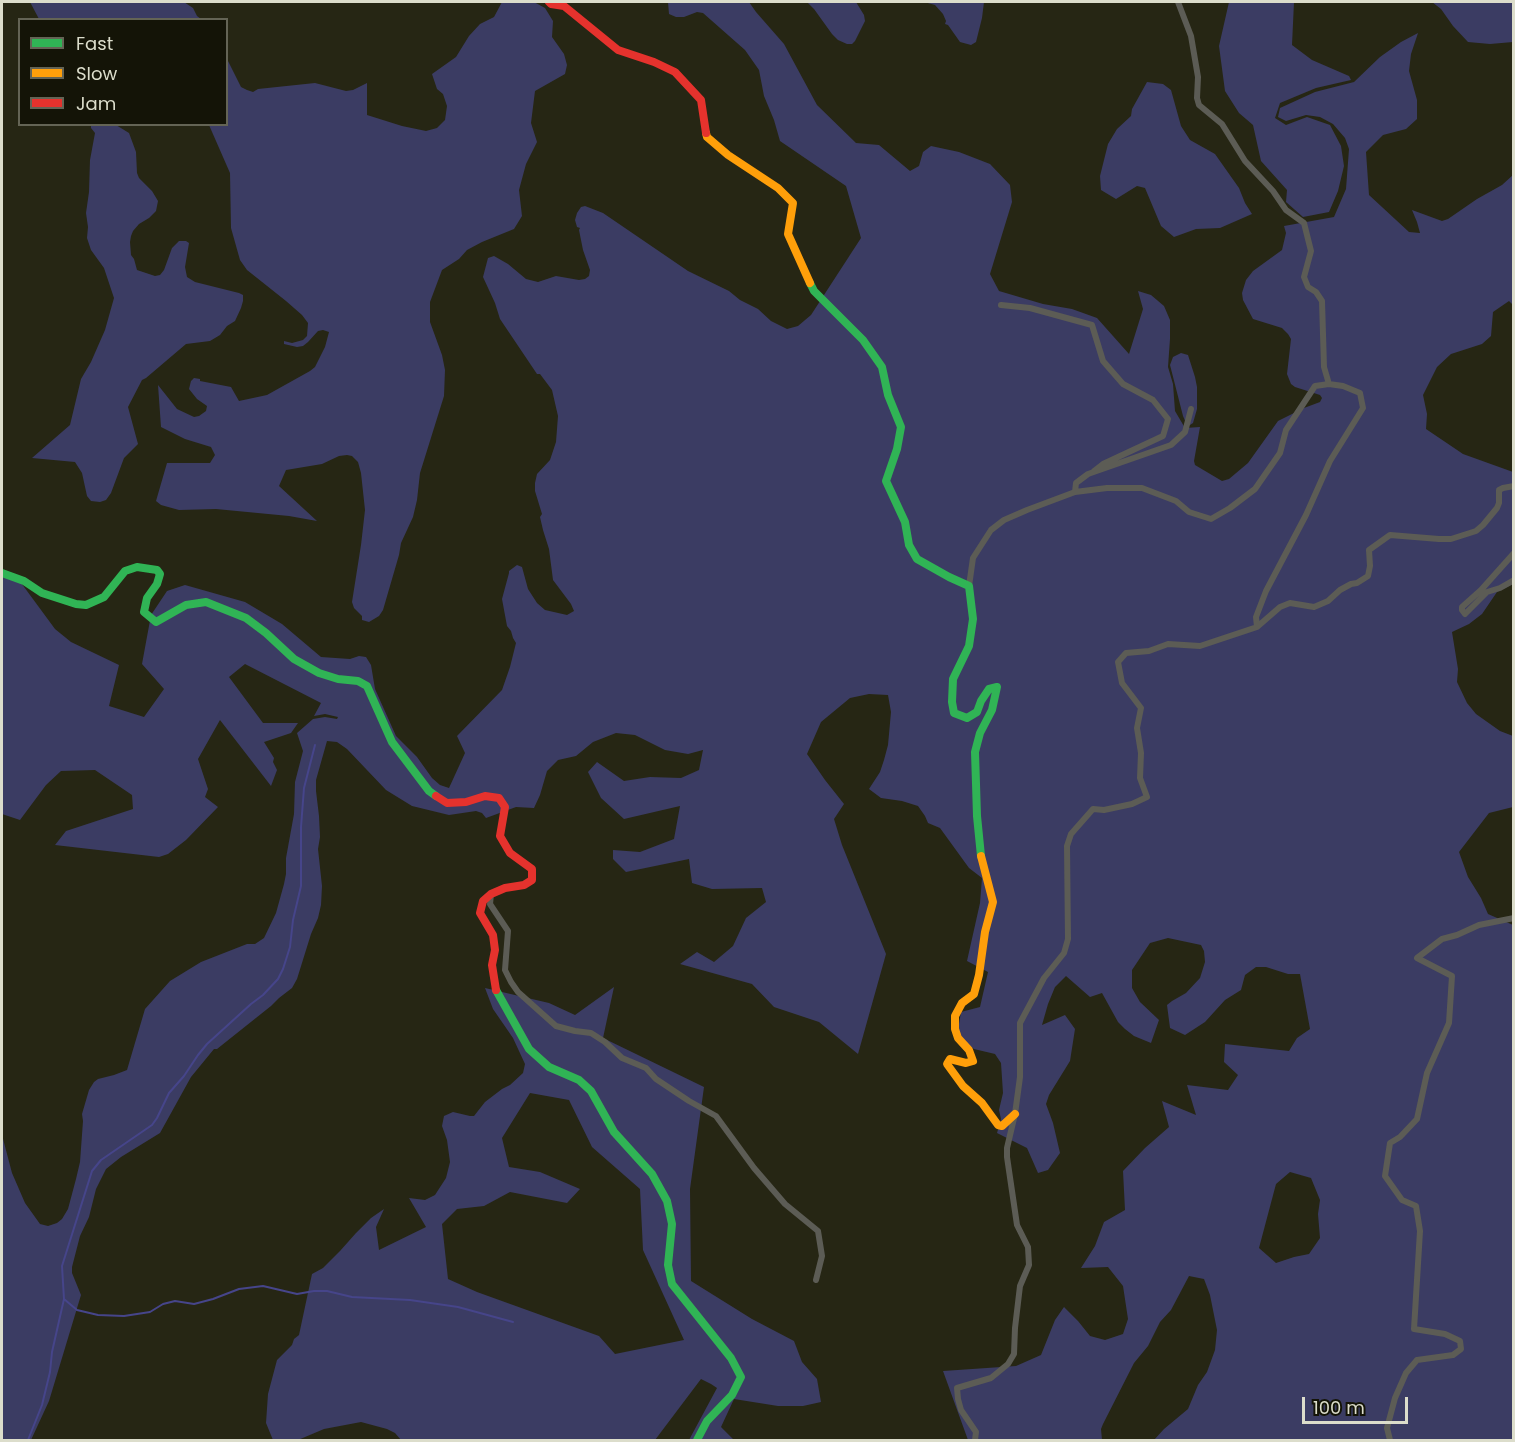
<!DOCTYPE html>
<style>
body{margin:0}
#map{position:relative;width:1515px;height:1442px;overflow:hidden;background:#262614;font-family:Poppins,sans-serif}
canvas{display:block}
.frame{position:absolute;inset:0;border:3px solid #dcddcb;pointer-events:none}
.legend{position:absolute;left:18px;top:18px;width:210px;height:108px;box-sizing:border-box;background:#141407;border:2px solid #646455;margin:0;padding:8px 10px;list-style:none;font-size:18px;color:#dcddcb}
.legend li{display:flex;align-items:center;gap:12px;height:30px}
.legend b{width:30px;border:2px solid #646455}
.scale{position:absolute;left:1302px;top:1397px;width:106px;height:27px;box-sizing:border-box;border:3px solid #dcddcb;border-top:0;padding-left:8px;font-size:18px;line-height:21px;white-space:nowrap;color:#dcddcb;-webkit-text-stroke:4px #141407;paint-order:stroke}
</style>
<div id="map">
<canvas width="1515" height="1442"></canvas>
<div class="frame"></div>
<ul class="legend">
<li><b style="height:8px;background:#30b455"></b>Fast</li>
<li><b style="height:8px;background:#ff9f0a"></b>Slow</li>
<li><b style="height:8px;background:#e5322d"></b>Jam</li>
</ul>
<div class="scale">100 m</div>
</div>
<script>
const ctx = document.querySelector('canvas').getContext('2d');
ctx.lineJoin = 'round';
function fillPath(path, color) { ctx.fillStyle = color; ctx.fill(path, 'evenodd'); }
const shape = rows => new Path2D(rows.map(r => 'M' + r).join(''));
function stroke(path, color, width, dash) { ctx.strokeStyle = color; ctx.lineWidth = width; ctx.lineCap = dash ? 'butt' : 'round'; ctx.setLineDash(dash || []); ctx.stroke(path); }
const green = shape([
 [30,2,184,2,193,8,197,16,201,19,39,19],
 [502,2,534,2,545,8,553,21,552,37,564,54,567,65,565,74,535,91,531,123,537,142,526,164,519,190,522,216,514,229,482,242,467,250,459,259,442,270,430,302,430,322,442,355,445,370,444,396,420,473,417,500,413,517,401,543,399,555,383,610,379,616,369,622,362,620,362,616,354,608,352,602,361,545,365,510,361,473,358,462,352,456,347,455,339,456,322,464,286,470,279,486,317,521,289,516,216,509,179,510,161,505,156,501,167,463,210,463,215,455,211,447,185,439,161,427,158,385,177,409,194,417,199,416,206,411,207,406,197,399,189,389,191,381,194,378,200,379,200,381,231,387,239,401,267,395,310,371,315,367,325,347,329,332,323,330,318,331,308,342,303,346,297,347,284,344,284,341,292,343,303,340,307,336,308,323,302,315,286,301,247,270,240,260,231,228,230,173,209,125,226,124,227,59,241,87,247,90,253,92,258,89,315,83,346,91,353,90,367,83,367,115,402,126,426,131,437,128,445,120,447,106,443,94,437,89,432,74,456,57,469,36,480,24,494,17],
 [668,2,749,2,756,12,784,44,817,105,856,143,879,145,910,171,919,166,923,152,931,146,959,152,990,164,1010,185,1012,202,990,274,999,291,1043,304,1072,309,1097,318,1129,354,1143,309,1138,291,1151,295,1164,306,1170,320,1170,339,1168,367,1173,384,1175,411,1185,428,1200,427,1194,461,1195,465,1222,481,1229,479,1248,463,1278,421,1304,408,1320,402,1322,398,1320,395,1295,387,1291,384,1287,374,1291,339,1288,334,1282,328,1253,319,1243,300,1242,293,1246,280,1253,271,1282,250,1286,233,1284,226,1334,217,1346,189,1349,149,1345,138,1333,124,1320,117,1306,115,1286,121,1278,117,1280,108,1315,92,1354,82,1380,57,1401,42,1418,33,1411,54,1409,71,1417,100,1417,119,1406,129,1383,135,1366,152,1369,195,1409,232,1420,233,1417,222,1412,210,1442,221,1448,219,1477,199,1502,185,1513,175,1513,305,1509,301,1493,312,1491,336,1482,344,1451,354,1437,367,1423,395,1427,414,1426,429,1463,454,1513,472,1513,584,1497,592,1482,614,1469,624,1452,632,1458,669,1457,682,1467,703,1476,714,1500,731,1513,736,1513,807,1489,813,1459,852,1468,877,1481,898,1488,914,1513,925,1513,1440,1154,1440,1164,1429,1188,1409,1198,1385,1207,1372,1215,1350,1217,1330,1210,1295,1204,1279,1189,1276,1171,1310,1160,1322,1148,1346,1134,1363,1103,1424,1101,1429,1102,1440,968,1440,943,1371,1016,1366,1041,1355,1055,1320,1064,1307,1078,1321,1090,1336,1105,1340,1123,1334,1128,1319,1123,1286,1108,1267,1081,1268,1095,1246,1104,1222,1125,1210,1123,1171,1145,1148,1169,1127,1162,1101,1196,1115,1187,1085,1228,1090,1238,1075,1224,1062,1225,1044,1289,1051,1297,1038,1310,1029,1300,974,1288,974,1266,967,1256,967,1245,975,1241,990,1225,1000,1205,1022,1185,1035,1170,1028,1167,1005,1172,1001,1186,993,1200,978,1205,962,1204,951,1201,945,1168,938,1150,943,1132,970,1132,988,1140,1002,1159,1020,1151,1043,1134,1036,1125,1029,1118,1022,1102,993,1090,997,1066,976,1055,987,1048,1004,1042,1025,1065,1015,1075,1029,1070,1061,1049,1095,1046,1104,1053,1123,1060,1153,1048,1170,1038,1173,1027,1148,997,1133,1001,1119,999,1110,1003,1093,1001,1063,995,1054,974,1049,957,1036,961,1012,980,1007,988,972,967,961,980,903,982,878,969,868,940,828,928,823,925,816,918,806,902,801,881,798,869,789,880,772,884,760,888,745,891,712,888,695,869,694,850,698,821,722,807,754,825,780,844,804,834,819,842,845,886,954,858,1054,819,1022,774,1007,752,984,680,964,697,952,714,962,733,946,746,918,766,902,762,888,712,889,692,883,689,859,626,872,613,859,613,850,640,852,674,839,680,806,624,819,601,798,588,772,597,762,624,781,650,777,681,778,699,770,703,750,688,754,665,750,635,735,616,733,593,742,576,756,558,760,547,771,540,795,534,808,516,807,486,818,482,813,476,811,449,815,412,806,386,790,347,749,337,742,327,741,316,780,316,791,319,816,320,837,318,849,322,886,321,905,318,918,311,934,297,979,292,988,279,998,271,1006,217,1049,214,1049,191,1077,160,1133,121,1157,106,1169,96,1189,89,1217,80,1236,72,1267,72,1273,81,1295,49,1401,31,1440,2,1440,2,1135,12,1173,25,1203,40,1224,48,1226,57,1223,62,1219,68,1209,76,1179,80,1162,83,1121,82,1114,89,1090,94,1082,98,1079,114,1075,127,1070,145,1009,170,981,201,962,247,944,255,944,264,938,276,913,284,884,286,874,286,858,294,814,295,782,303,751,297,733,313,719,325,717,337,719,338,717,325,714,314,716,321,703,245,664,229,677,263,723,298,723,291,733,264,742,274,758,273,762,277,770,271,786,220,720,198,759,208,789,205,797,218,807,186,840,168,854,159,857,55,845,66,831,133,809,132,795,95,770,61,771,46,785,20,820,2,814,2,571,16,576,55,629,71,642,119,665,109,706,144,717,164,689,142,664,151,615,167,591,185,585,245,602,282,624,321,657,350,659,359,656,366,657,371,665,375,689,396,736,417,757,432,778,440,785,449,788,465,753,457,736,502,690,510,667,516,643,513,638,511,631,507,626,502,599,509,573,509,571,517,565,522,567,528,589,537,603,545,610,567,615,574,611,571,604,553,580,549,549,543,530,540,517,542,514,535,491,535,483,537,474,550,460,556,442,558,416,552,390,540,374,537,374,500,319,495,303,483,277,488,258,494,256,508,264,526,279,538,282,556,276,579,280,585,279,589,276,590,270,583,250,579,230,580,228,577,227,575,220,577,213,581,207,585,206,603,213,688,271,729,291,740,300,758,309,771,321,787,329,798,326,811,315,861,238,846,186,780,141,774,120,764,96,759,70,745,50,703,13,697,12,684,17,676,17,669,14],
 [1290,1172,1311,1178,1320,1200,1318,1214,1320,1238,1309,1254,1294,1257,1276,1263,1259,1248,1276,1184],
 [807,2,856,2,864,15,865,21,855,41,852,44,847,44,838,40,832,34,814,9],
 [924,2,984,2,982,18,976,42,971,45,960,42,948,25,945,24,946,21,943,14,935,5],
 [1229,2,1294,2,1292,45,1312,60,1349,76,1351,80,1316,88,1280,103,1275,118,1286,125,1307,117,1330,125,1341,146,1344,166,1338,191,1329,212,1303,217,1286,202,1287,190,1261,161,1253,125,1239,113,1225,91,1219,46],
 [1432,2,1513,2,1513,42,1490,44,1468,42,1453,26,1441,9],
 [1147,82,1163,84,1171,90,1181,126,1190,140,1215,154,1239,188,1245,203,1252,214,1220,228,1196,229,1174,237,1161,226,1145,188,1137,186,1116,199,1101,190,1100,176,1108,144,1117,129,1131,116,1132,109],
 [91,125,116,125,129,133,136,152,137,173,139,178,152,191,158,201,156,211,149,218,139,224,133,231,131,236,130,242,131,255,134,259,137,270,155,276,160,275,164,270,172,248,179,241,186,241,189,243,185,267,187,277,195,282,239,293,243,295,243,301,241,308,235,321,227,326,220,335,210,341,186,344,146,378,142,380,128,407,138,444,124,458,111,493,106,500,100,502,91,501,87,496,82,473,75,462,32,458,70,425,81,379,91,362,105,330,114,298,104,268,91,250,87,238,88,227,86,213,89,192,90,160,95,133,91,128],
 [1181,353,1188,355,1195,377,1197,387,1197,409,1193,423,1190,425,1186,423,1183,416,1170,365,1173,357],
 [614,987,603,1038,704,1087,690,1189,691,1281,752,1319,794,1341,802,1362,817,1379,821,1402,803,1406,778,1406,734,1399,721,1427,734,1440,689,1440,717,1388,711,1384,701,1379,655,1440,401,1440,395,1433,387,1429,361,1422,324,1429,298,1440,273,1440,266,1423,268,1394,277,1360,292,1345,294,1339,299,1335,312,1274,323,1268,340,1251,356,1233,371,1218,384,1209,376,1227,379,1250,426,1227,409,1198,425,1200,435,1195,446,1178,450,1162,447,1140,442,1126,444,1116,453,1112,470,1116,474,1116,485,1102,502,1089,510,1085,523,1073,525,1064,513,1038,493,1009,485,988,549,1003,575,1015],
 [530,1093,569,1100,592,1147,640,1189,643,1250,684,1340,615,1354,599,1336,477,1292,448,1279,442,1224,457,1209,484,1206,510,1192,567,1203,580,1189,540,1172,509,1167,502,1138]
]);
const stream = shape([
 [64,1299,77,1310,98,1315,124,1316,150,1312,163,1304,175,1301,194,1304,213,1299,239,1289,263,1286,297,1294,314,1291,327,1291,352,1297,410,1300,458,1307,513,1322],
 [28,1440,42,1405,50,1372,52,1352,64,1299,62,1266,92,1171,101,1160,152,1125,157,1118,169,1093,184,1076,198,1055,207,1044,251,1004,263,995,278,979,283,969,290,947,293,920,301,886,301,827,304,788,315,745]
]);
const street = shape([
 [1178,2,1191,36,1198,77,1197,98,1199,105,1222,124,1245,161,1273,191,1286,210,1304,223,1311,251,1304,277,1308,287,1316,292,1322,301,1324,367,1329,384],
 [1001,305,1030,308,1092,325,1103,361,1123,384,1153,400,1168,419,1163,436,1103,464,1094,471],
 [1191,409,1185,432,1171,445,1088,474,1076,483,1075,492,1107,488,1142,488,1176,501,1189,512,1211,519,1230,508,1255,489,1280,453,1286,430,1315,386,1329,384,1343,386,1360,393,1363,408,1330,461,1306,515,1266,591,1256,617,1257,627,1280,607,1290,603,1314,607,1328,601,1340,590,1351,584,1357,583,1368,576,1370,566,1369,550,1390,535,1439,539,1451,539,1476,531,1483,525,1497,508,1499,503,1499,490,1503,488,1514,486],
 [1514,553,1481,590,1462,607,1462,610,1465,614,1487,592,1500,588,1514,580],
 [969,586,973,558,991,530,1004,520,1027,510,1075,492],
 [491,894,490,904,508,931,505,970,511,982,518,992,556,1026,575,1031,591,1033,605,1042,622,1058,646,1068,656,1079,689,1101,716,1116,754,1168,785,1204,818,1231,822,1256,816,1280],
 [975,1440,976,1432,961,1410,958,1399,957,1388,991,1378,1008,1364,1014,1354,1015,1328,1020,1286,1029,1265,1028,1247,1017,1225,1007,1157,1007,1148,1015,1114,1020,1077,1020,1023,1044,978,1064,953,1068,939,1067,846,1071,834,1093,809,1104,810,1132,804,1147,797,1140,778,1141,753,1137,728,1141,708,1122,683,1118,662,1126,653,1149,651,1168,644,1200,646,1257,627],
 [1390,1440,1387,1428,1395,1398,1406,1373,1417,1360,1453,1355,1461,1349,1460,1341,1445,1334,1414,1329,1420,1231,1416,1206,1402,1200,1385,1176,1390,1143,1400,1137,1417,1119,1427,1073,1449,1023,1452,976,1417,958,1442,939,1457,935,1479,925,1514,918]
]);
const fast = shape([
 [810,283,814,291,863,340,882,367,888,395,901,427,897,449,886,481,905,522,909,545,917,559,949,577,969,586,973,619,969,646,953,679,952,702,954,713,967,718,977,712,981,701,989,689,997,687,992,710,980,733,975,752,977,816,981,856],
 [2,573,24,581,42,593,76,604,86,605,104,597,125,571,137,567,157,570,160,574,157,584,147,598,144,612,156,622,186,605,206,602,246,618,266,633,294,659,319,673,338,679,358,681,367,686,392,742,429,791,436,796],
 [496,990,529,1049,549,1067,579,1080,591,1091,614,1132,652,1174,667,1201,672,1224,668,1265,672,1284,731,1358,741,1377,732,1395,707,1421,697,1440]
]);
const slow = shape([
 [706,133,707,137,728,155,778,188,793,203,788,234,810,283],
 [981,856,993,902,985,932,979,975,974,994,962,1003,955,1016,955,1029,958,1038,969,1050,973,1061,966,1063,950,1059,947,1064,963,1086,982,1103,998,1125,1002,1126,1015,1114]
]);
const jam = shape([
 [549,2,551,4,564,6,618,50,654,62,675,72,701,100,706,133],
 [436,796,447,803,466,802,485,796,499,798,505,807,500,836,510,853,532,869,532,880,524,885,505,888,491,894,483,901,480,913,493,935,495,950,492,965,496,990]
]);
fillPath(green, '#3b3c63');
stroke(stream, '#46458a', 2);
stroke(street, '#5c5c55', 6);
stroke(fast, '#30b455', 8);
stroke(slow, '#ff9f0a', 8);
stroke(jam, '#e5322d', 8);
</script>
